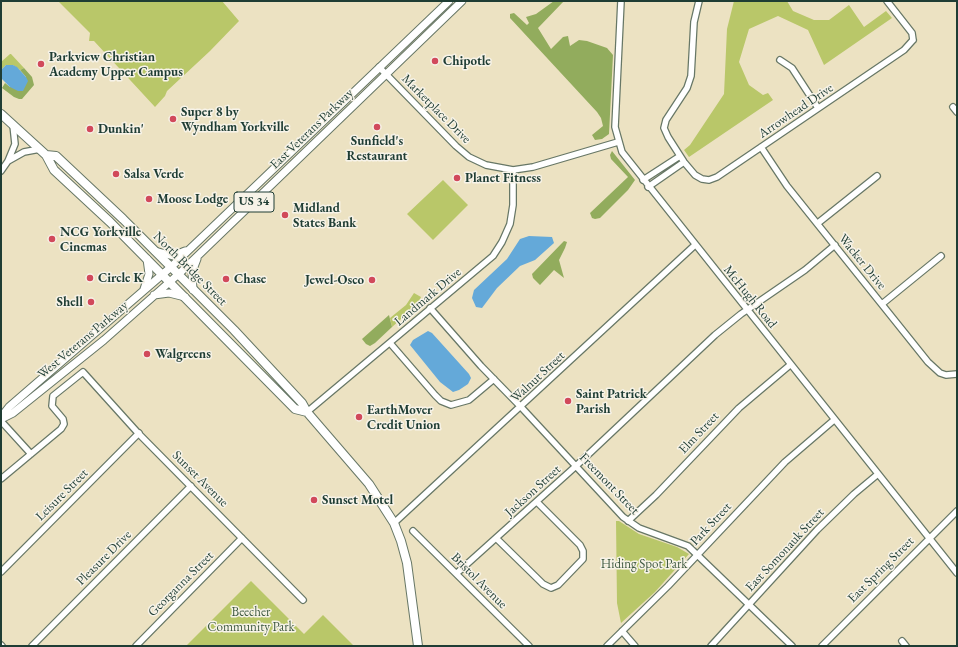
<!DOCTYPE html>
<style>
body{margin:0}
#map{position:relative;width:958px;height:647px;overflow:hidden;background:#ece2c2;font-family:"EB Garamond",serif}
canvas{display:block}
.frame{position:absolute;inset:0;border:2px solid #1f3d34;pointer-events:none}
</style>
<div id="map">
<canvas width="958" height="647"></canvas>
<div class="frame"></div>
</div>
<script>
const ctx = document.querySelector('canvas').getContext('2d');
ctx.lineJoin = 'round';
function fillPath(path, color) { ctx.fillStyle = color; ctx.fill(path, 'evenodd'); }
const shape = rows => new Path2D(rows.map(r => 'M' + r).join(''));
function stroke(path, color, width, dash) { ctx.strokeStyle = color; ctx.lineWidth = width; ctx.lineCap = dash ? 'butt' : 'round'; ctx.setLineDash(dash || []); ctx.stroke(path); }
function label(font, color, halo, rows, align = 'center') {
  ctx.font = font + ' "EB Garamond",serif'; ctx.lineWidth = 3; ctx.setLineDash([]); ctx.textBaseline = 'middle'; ctx.strokeStyle = halo; ctx.fillStyle = color; for (const [text, x, y, turn = 0] of rows) {
    ctx.save(); ctx.translate(x, y); ctx.rotate((+turn || 0) * Math.PI / 180); ctx.textAlign = isNaN(turn) ? turn : align; if (halo) ctx.strokeText(text, 0, 0); ctx.fillText(text, 0, 0); ctx.restore();
  }
}
const green = shape([
 [58,1,222,1,239,21,210,51,167,91,165,96,155,107,94,41,89,41,90,33],
 [734,1,787,1,793,11,814,20,829,20,849,5,864,27,886,11,892,18,824,65,808,30,778,16,749,29,739,62,749,85,763,95,768,93,773,100,689,157,684,150,690,145,724,94,727,29],
 [10,54,11,54,24,68,20,70,13,65,6,65,1,70,1,62],
 [443,180,468,205,433,240,407,214],
 [414,293,421,297,418,304,392,327,390,318,406,305],
 [616,521,619,521,639,534,677,547,689,554,655,592,621,623,617,603],
 [251,581,304,634,323,615,354,646,186,646]
]);
const forest = shape([
 [554,1,564,1,538,28,551,49,563,37,568,36,570,46,579,40,587,41,607,48,613,55,609,134,602,139,595,140,592,135,603,126,601,118,597,112,510,18,510,14,514,13,527,25,529,23,526,17,536,14],
 [24,68,32,77,34,85,22,99,19,99,14,97,2,88,5,83,10,87,26,77,20,70],
 [612,151,635,180,628,190,600,218,595,219,592,218,590,213,628,177,611,159,610,155],
 [564,241,567,242,565,248,559,260,564,278,554,270,540,285,533,278,532,274],
 [389,315,392,327,375,343,370,346,366,344,362,339]
]);
const water = shape([
 [6,65,13,65,17,67,26,77,28,81,23,91,18,91,10,87,1,78,1,70],
 [529,236,552,237,554,243,535,260,520,266,497,288,482,308,476,307,472,298,474,290,507,259,520,239],
 [428,331,432,333,469,374,471,378,468,384,459,390,453,392,440,382,410,345,413,340]
]);
const minor = shape([
 [621,1,615,127,622,152,957,573],
 [699,1,694,22,691,76,687,88,666,120,664,128,668,137,684,162,695,175,702,179,709,180,717,177,904,50,913,40],
 [887,1,912,33,913,40],
 [780,60,792,68,818,108],
 [379,67,456,146,469,157,486,165,513,170,533,167,618,142],
 [953,107,957,112],
 [761,147,787,186,928,362,940,373,946,375,957,374],
 [8,161,24,152,40,149],
 [1,171,8,161,15,144,13,125],
 [643,180,680,156],
 [648,187,684,162],
 [818,223,877,176],
 [882,304,941,256],
 [430,308,481,366,521,407,623,517,639,528,688,546,792,646],
 [390,343,435,395,441,401,451,405,469,400,494,379],
 [307,412,493,256,502,242,510,224,513,205,513,170],
 [1,421,31,454],
 [1,479,61,429,64,424,63,419,52,406,53,396,83,372,138,433,303,600],
 [628,521,656,495,739,408,790,365],
 [394,523,695,245],
 [413,531,529,646],
 [496,538,543,584,551,588,558,585,583,559,583,551,580,545,537,502],
 [1,572,139,433],
 [457,573,576,466,715,335,741,314,805,270,835,245],
 [622,631,635,646],
 [902,641,906,646],
 [1,645,2,646],
 [32,646,191,486],
 [136,646,242,538],
 [607,646,668,586,785,462,834,420],
 [711,646,817,530,854,494,878,474],
 [822,646,957,511]
]);
const major = shape([
 [155,251,173,256,185,251],
 [144,289,149,274,147,259],
 [193,290,192,272,197,259],
 [154,295,169,293,185,297],
 [1,417,9,407,171,267,449,1],
 [1,419,13,413,104,340,182,271,462,1]
]);
const highway = shape([
 [1,114,46,155,54,170,110,222,295,409,307,412],
 [46,155,56,156,123,219,234,330,302,403,307,412,369,484,394,523,401,541,407,563,418,646]
]);
const markers = [
 [435,61,4,"#d1495b"],
 [41,64,4,"#d1495b"],
 [173,119,4,"#d1495b"],
 [377,127,4,"#d1495b"],
 [90,129,4,"#d1495b"],
 [116,174,4,"#d1495b"],
 [457,178,4,"#d1495b"],
 [149,199,4,"#d1495b"],
 [285,215,4,"#d1495b"],
 [52,239,4,"#d1495b"],
 [90,278,4,"#d1495b"],
 [226,279,4,"#d1495b"],
 [372,280,4,"#d1495b"],
 [91,302,4,"#d1495b"],
 [147,354,4,"#d1495b"],
 [568,401,4,"#d1495b"],
 [359,417,4,"#d1495b"],
 [314,500,4,"#d1495b"]
];
const shields = [
 [254,202,40]
];
const shieldNames = [
 ["US 34",254,202]
];
const poiNames = [
 ["Parkview Christian",49,57],
 ["Academy Upper Campus",49,72],
 ["Chipotle",443,61],
 ["Super 8 by",181,112],
 ["Wyndham Yorkville",181,127],
 ["Dunkin'",98,129],
 ["Sunfield's",377,141,"center"],
 ["Restaurant",377,156,"center"],
 ["Salsa Verde",124,174],
 ["Planet Fitness",465,178],
 ["Moose Lodge",157,199],
 ["Midland",293,208],
 ["States Bank",293,223],
 ["NCG Yorkville",60,232],
 ["Cinemas",60,247],
 ["Circle K",98,278],
 ["Chase",234,279],
 ["Jewel-Osco",364,280,"right"],
 ["Shell",83,302,"right"],
 ["Walgreens",155,354],
 ["Saint Patrick",576,394],
 ["Parish",576,409],
 ["EarthMover",367,410],
 ["Credit Union",367,425],
 ["Sunset Motel",322,500]
];
const streetNames = [
 ["Marketplace Drive",436,109,45],
 ["Arrowhead Drive",796,111,-34],
 ["East Veterans Parkway",312,129,-44],
 ["Wacker Drive",862,262,51],
 ["North Bridge Street",190,269,45],
 ["Landmark Drive",428,297,-40],
 ["McHugh Road",750,297,51],
 ["West Veterans Parkway",83,340,-40],
 ["Walnut Street",538,377,-43],
 ["Elm Street",699,433,-47],
 ["Sunset Avenue",200,479,45],
 ["Freemont Street",609,484,46],
 ["Jackson Street",533,491,-42],
 ["Leisure Street",62,495,-45],
 ["Park Street",711,524,-47],
 ["East Somonauk Street",785,550,-47],
 ["Pleasure Drive",104,558,-45],
 ["East Spring Street",881,570,-45],
 ["Bristol Avenue",479,581,45],
 ["Georganna Street",181,584,-45]
];
const parkNames = [
 ["Hiding Spot Park",644,564],
 ["Beecher",251,612],
 ["Community Park",251,627]
];
fillPath(green, '#b9c769');
fillPath(forest, '#92ac5d');
fillPath(water, '#64a9d9');
stroke(minor, '#677766', 8);
stroke(major, '#677766', 9);
stroke(highway, '#677766', 10);
stroke(minor, '#fff', 5.5);
stroke(major, '#fff', 7);
stroke(highway, '#fff', 8);
for (const [x, y, r, color] of markers) { const dot = new Path2D(); dot.arc(x, y, r, 0, 2 * Math.PI); ctx.fillStyle = color; ctx.fill(dot); stroke(dot, '#f7f3e8', 1.5); }
for (const [x, y, w] of shields) { const box = new Path2D(); box.roundRect(x - w / 2, y - 10, w, 20, 3); ctx.fillStyle = '#f7f3e8'; ctx.fill(box); stroke(box, '#1f3d34', 1); }
label('bold 12px', '#1f3d34', null, shieldNames);
label('bold 13px', '#1f3d34', '#f7f3e8', poiNames, 'left');
label('13px', '#1f3d34', '#f7f3e8', streetNames);
label('13px', '#3e593f', '#f7f3e8', parkNames);
</script>
